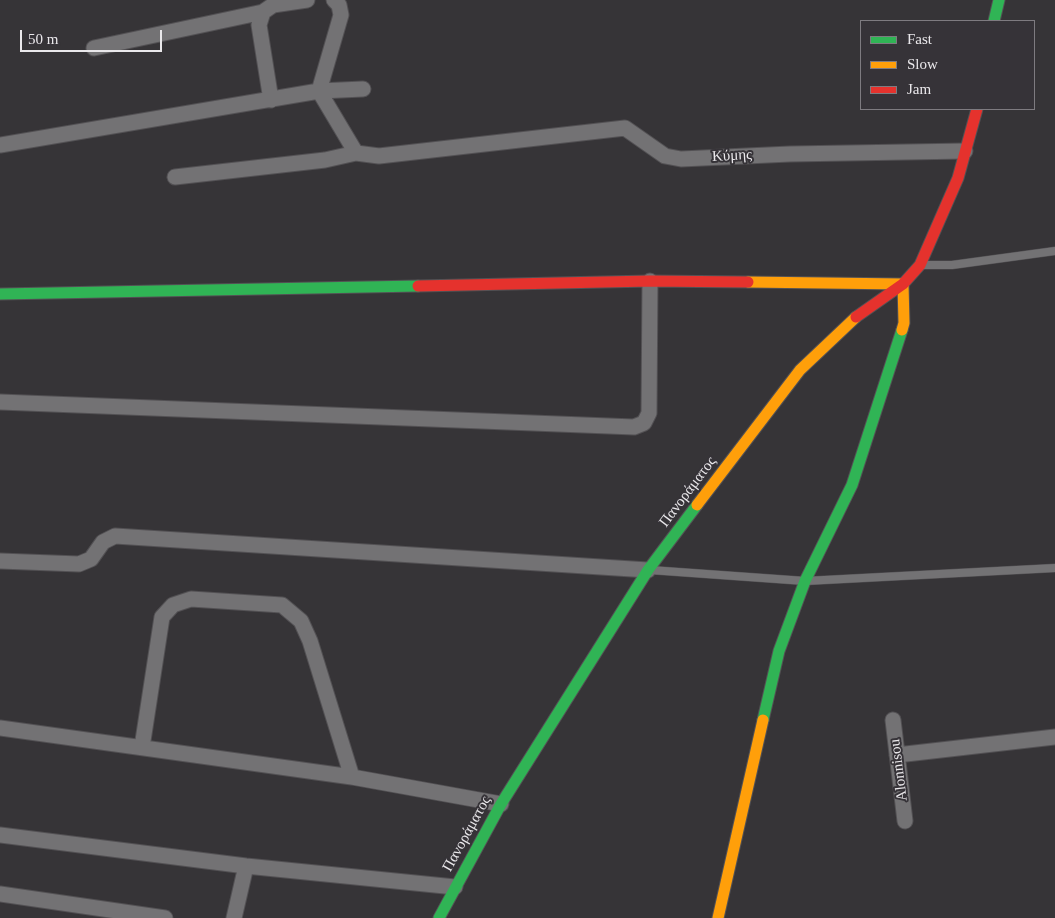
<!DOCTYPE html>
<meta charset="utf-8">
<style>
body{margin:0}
#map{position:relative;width:1055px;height:918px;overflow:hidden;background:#363437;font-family:Georgia,serif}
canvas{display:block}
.legend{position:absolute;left:860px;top:20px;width:175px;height:90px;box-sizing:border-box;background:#363338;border:1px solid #7e7b80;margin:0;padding:6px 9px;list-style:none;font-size:15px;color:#eae8eb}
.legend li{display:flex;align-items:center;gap:10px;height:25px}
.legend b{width:25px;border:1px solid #7e7b80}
.scale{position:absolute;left:20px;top:30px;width:142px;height:22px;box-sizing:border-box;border:2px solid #eae8eb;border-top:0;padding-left:6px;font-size:15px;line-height:18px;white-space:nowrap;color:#eae8eb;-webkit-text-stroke:4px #363338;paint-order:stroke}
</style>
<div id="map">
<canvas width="1055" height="918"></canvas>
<ul class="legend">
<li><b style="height:6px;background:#30b455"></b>Fast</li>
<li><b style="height:6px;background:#ff9f0a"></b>Slow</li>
<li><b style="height:6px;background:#e5322d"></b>Jam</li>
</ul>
<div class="scale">50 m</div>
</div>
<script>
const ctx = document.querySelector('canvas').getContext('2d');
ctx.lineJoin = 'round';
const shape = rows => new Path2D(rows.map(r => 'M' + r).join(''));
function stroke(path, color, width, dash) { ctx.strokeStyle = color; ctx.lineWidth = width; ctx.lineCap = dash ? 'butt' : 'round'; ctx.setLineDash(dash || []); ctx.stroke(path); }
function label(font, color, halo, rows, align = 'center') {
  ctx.font = font + ' Georgia,serif'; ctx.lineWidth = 4; ctx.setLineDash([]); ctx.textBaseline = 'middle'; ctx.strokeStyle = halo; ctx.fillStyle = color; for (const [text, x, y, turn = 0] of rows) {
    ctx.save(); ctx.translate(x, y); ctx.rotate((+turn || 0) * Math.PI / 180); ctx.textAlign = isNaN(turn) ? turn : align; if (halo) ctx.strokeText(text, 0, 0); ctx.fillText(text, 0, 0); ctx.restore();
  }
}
const lane = shape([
 [922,265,952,265,1055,251],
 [650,570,805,581,1055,568]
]);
const street = shape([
 [334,0,339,5,341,15,319,91,356,153,379,156,625,128,665,156,681,159,790,154,965,151],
 [263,12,259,25,271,100],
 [94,48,263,12,273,5,307,0],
 [0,145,319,91,363,89],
 [175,177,325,160,356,153],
 [0,402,634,427,644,423,649,413,650,281],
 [0,561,79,564,91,559,103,542,115,536,648,570],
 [893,720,905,821],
 [0,728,352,777,501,804],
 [142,747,162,617,173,605,191,599,282,605,301,621,310,641,352,777],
 [897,755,1055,737],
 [0,835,246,866,455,887],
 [0,894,165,918],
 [234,918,246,866]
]);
const fast = shape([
 [994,21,999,0],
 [0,294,418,286],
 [763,720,779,651,805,581,852,485,902,330],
 [439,918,501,804,648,570,697,505]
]);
const slow = shape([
 [748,282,903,284,904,323,902,330],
 [697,505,800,370,856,317],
 [718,918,763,720]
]);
const jam = shape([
 [418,286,650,281,748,282],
 [856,317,903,284,920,265,958,178,977,109]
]);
const streetNames = [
 ["Κύμης",732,156,-3],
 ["Πανοράματος",688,492,-53],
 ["Alonnisou",899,770,-97],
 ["Πανοράματος",467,834,-61]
];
stroke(lane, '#535154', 9);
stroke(street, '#535154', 17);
stroke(fast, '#535154', 13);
stroke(slow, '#535154', 13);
stroke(jam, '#535154', 13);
stroke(lane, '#737274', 8);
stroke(street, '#737274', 15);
stroke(fast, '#30b455', 11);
stroke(slow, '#ff9f0a', 11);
stroke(jam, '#e5322d', 11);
label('15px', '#eae8eb', '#363338', streetNames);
</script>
